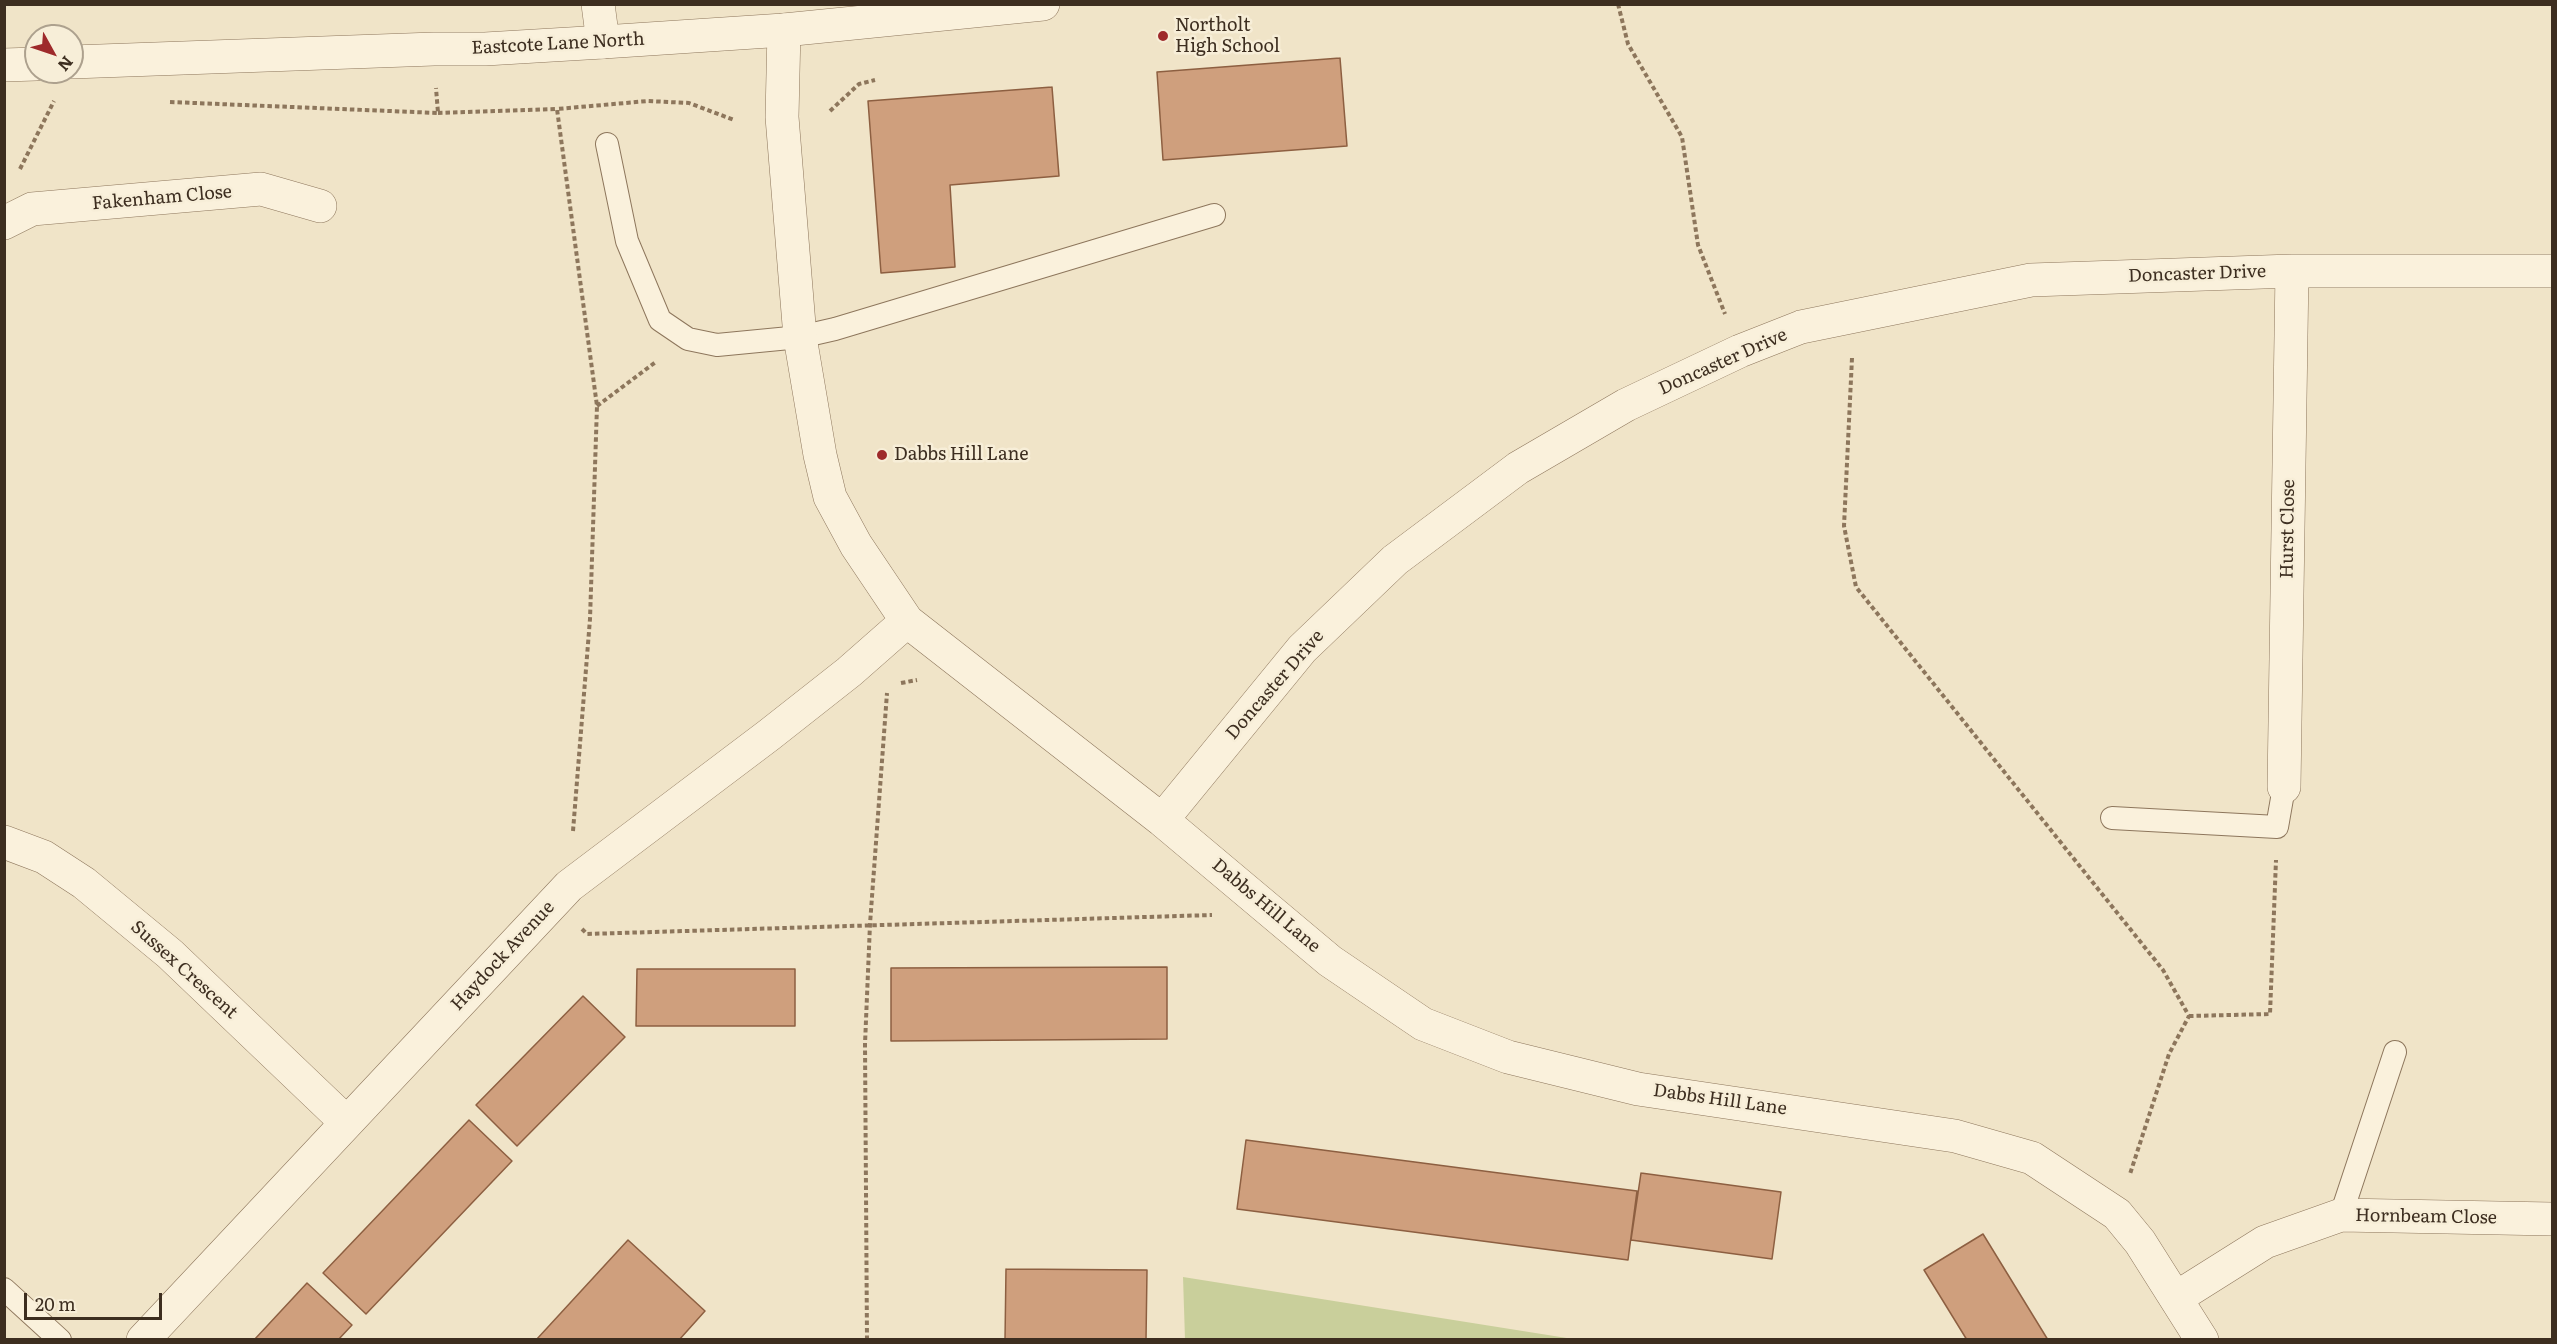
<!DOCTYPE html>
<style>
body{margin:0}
#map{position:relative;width:2557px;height:1344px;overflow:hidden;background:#f0e4c8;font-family:Literata,serif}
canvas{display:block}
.frame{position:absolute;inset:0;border:6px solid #3d2e20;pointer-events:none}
.north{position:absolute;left:24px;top:24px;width:60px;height:60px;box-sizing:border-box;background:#f7eed8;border:2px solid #ada18e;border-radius:50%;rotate:130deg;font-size:16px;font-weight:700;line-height:24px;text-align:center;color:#3d2e20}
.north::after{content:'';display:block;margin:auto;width:21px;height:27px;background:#9e2a2b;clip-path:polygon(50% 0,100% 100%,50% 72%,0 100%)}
.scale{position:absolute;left:24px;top:1293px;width:138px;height:27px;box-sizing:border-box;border:3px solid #3d2e20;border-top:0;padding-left:8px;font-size:18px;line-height:21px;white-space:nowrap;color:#3d2e20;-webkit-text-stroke:4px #f7eed8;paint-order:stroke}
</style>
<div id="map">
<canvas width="2557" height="1344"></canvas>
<div class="frame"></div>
<div class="north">N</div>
<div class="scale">20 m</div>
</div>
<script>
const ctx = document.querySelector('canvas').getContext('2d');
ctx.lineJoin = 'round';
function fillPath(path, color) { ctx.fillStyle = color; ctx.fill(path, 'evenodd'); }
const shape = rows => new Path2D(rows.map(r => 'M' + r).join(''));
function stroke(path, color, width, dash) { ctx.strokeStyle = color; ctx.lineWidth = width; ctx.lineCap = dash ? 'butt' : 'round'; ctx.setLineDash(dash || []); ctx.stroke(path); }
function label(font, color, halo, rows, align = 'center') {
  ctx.font = font + ' Literata,serif'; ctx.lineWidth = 5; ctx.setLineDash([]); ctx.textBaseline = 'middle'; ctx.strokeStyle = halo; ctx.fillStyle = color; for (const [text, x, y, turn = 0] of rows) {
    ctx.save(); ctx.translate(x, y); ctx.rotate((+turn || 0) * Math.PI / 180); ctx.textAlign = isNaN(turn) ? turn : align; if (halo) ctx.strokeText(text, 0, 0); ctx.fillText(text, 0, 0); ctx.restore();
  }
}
const green = shape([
 [1183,1277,1573,1339,1185,1339]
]);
const building = shape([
 [1340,58,1347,146,1163,160,1157,72,1340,58],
 [1052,87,1059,176,950,185,955,267,881,273,868,101,1052,87],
 [1167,967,1167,1039,891,1041,891,968,1167,967],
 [637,969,795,969,795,1026,636,1026,637,969],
 [583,996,625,1037,517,1146,476,1105,583,996],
 [469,1120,512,1161,366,1314,323,1273,469,1120],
 [1246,1140,1637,1191,1628,1260,1237,1209,1246,1140],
 [1641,1173,1781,1192,1772,1259,1631,1240,1641,1173],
 [1983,1234,2048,1340,1967,1340,1924,1270,1983,1234],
 [628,1240,705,1311,679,1340,536,1340,628,1240],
 [1006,1269,1147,1270,1146,1340,1005,1340,1006,1269],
 [307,1283,352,1325,338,1340,254,1340,307,1283]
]);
const path = shape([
 [1618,4,1628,44,1682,137,1698,245,1725,314],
 [170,102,438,113,436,88],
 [830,111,859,84,875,80],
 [438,113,557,109],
 [20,169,54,101],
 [1852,358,1844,526,1856,587,2163,970,2189,1016,2169,1054,2130,1174],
 [597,406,657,361],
 [901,683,917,680],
 [573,831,590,619,597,406,557,109,648,101,689,103,734,120],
 [582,929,587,934,1212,915],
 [2189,1016,2270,1014,2276,860],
 [867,1340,865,1044,870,924,887,693]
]);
const service = shape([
 [607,144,627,241,660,320,688,339,717,345,800,337,835,329,1214,215],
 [2112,818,2277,827,2284,787],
 [2341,1215,2395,1052],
 [4,1289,60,1340]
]);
const minor = shape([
 [598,4,603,42],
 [784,30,782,117,800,337,820,455,830,497,856,545,907,621,1162,820,1330,961,1423,1024,1508,1057,1638,1089,1955,1136,2032,1158,2117,1214,2140,1242,2202,1340],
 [4,223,32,209,261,189,320,206],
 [2284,787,2292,271],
 [1162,820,1302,649,1395,560,1518,468,1626,405,1740,351,1801,327,2031,280,2292,271,2552,271],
 [4,842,44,857,84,883,170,954,346,1122],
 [2176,1298,2265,1242,2341,1215,2552,1219],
 [143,1340,569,886,769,735,849,672,907,621]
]);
const tertiary = shape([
 [72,62,434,49,485,49,603,42,784,30,1043,4],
 [4,65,36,64]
]);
const markers = [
 [1163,36,6,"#9e2a2b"],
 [882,455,6,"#9e2a2b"]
];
const poiNames = [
 ["Northolt",1175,26],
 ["High School",1175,47],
 ["Dabbs Hill Lane",894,455]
];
const streetNames = [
 ["Eastcote Lane North",558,44,-3],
 ["Fakenham Close",162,198,-5],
 ["Doncaster Drive",2197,274,-2],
 ["Doncaster Drive",1723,362,-24],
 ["Hurst Close",2288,529,-89],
 ["Doncaster Drive",1275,685,-49],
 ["Dabbs Hill Lane",1266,906,40],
 ["Haydock Avenue",503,956,-47],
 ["Sussex Crescent",184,970,42],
 ["Dabbs Hill Lane",1720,1100,8],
 ["Hornbeam Close",2426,1217,1]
];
fillPath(green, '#c9cf9b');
fillPath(building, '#cf9f7d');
stroke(building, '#8d5f41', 1.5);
stroke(service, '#8d765c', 24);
stroke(minor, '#8d765c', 34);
stroke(tertiary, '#8d765c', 34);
stroke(path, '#8d765c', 4, [4.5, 3]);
stroke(service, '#faf1dc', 22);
stroke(minor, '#faf1dc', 33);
stroke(tertiary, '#faf1dc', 33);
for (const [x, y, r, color] of markers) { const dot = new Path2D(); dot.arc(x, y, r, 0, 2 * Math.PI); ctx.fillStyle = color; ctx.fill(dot); stroke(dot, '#f7eed8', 2); }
label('18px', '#3d2e20', '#f7eed8', poiNames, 'left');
label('18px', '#3d2e20', '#f7eed8', streetNames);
</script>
